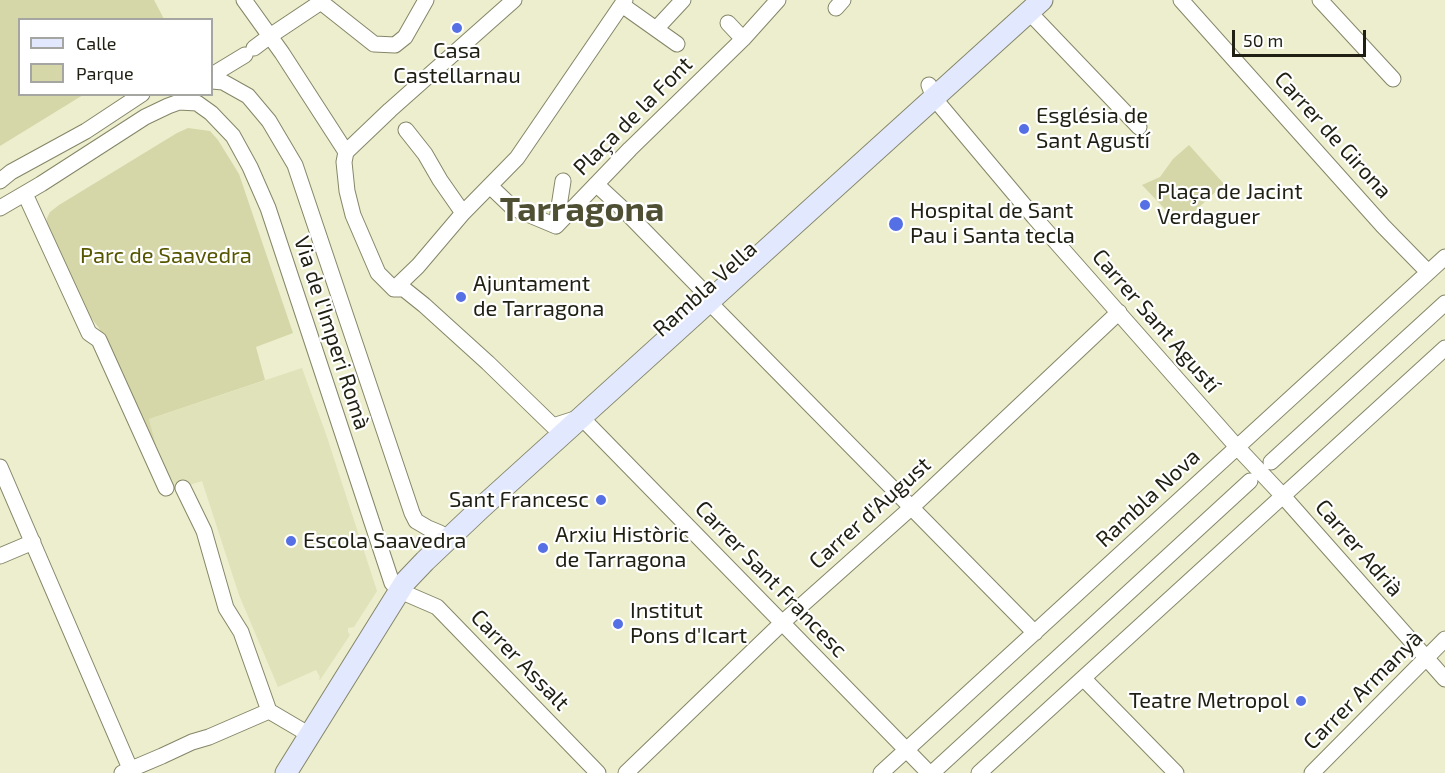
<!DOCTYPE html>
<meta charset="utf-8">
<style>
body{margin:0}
#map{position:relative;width:1445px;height:773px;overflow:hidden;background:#eceecd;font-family:"Exo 2",sans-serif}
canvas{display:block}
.legend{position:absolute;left:18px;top:18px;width:195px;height:78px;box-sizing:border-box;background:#fff;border:2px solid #a5a5a1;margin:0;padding:8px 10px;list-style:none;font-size:18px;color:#1f1f13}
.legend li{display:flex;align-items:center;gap:12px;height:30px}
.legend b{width:30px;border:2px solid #a5a5a1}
.scale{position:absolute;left:1232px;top:30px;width:134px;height:27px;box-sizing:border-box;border:3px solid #1f1f13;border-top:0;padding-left:8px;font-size:18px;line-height:21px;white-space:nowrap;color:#1f1f13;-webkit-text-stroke:4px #fff;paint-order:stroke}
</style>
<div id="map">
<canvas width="1445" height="773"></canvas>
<ul class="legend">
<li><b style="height:8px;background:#e2e9ff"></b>Calle</li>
<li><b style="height:16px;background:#d5d7a8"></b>Parque</li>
</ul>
<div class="scale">50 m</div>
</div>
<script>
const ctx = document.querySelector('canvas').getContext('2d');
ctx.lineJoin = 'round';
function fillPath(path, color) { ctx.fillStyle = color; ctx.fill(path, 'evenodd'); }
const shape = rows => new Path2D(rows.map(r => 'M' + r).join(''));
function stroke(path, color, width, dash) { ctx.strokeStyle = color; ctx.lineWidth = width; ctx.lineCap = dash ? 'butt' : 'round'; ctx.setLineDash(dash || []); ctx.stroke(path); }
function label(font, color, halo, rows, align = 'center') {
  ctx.font = font + ' "Exo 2",sans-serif'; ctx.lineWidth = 4.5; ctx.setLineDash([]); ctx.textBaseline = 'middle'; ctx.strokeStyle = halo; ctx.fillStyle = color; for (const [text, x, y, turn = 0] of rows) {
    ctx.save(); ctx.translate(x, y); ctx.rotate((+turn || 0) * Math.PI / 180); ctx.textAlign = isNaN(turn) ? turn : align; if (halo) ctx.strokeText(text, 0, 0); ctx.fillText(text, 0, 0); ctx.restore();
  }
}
const built = shape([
 [302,368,327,437,377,591,354,627,348,628,348,632,350,635,320,680,319,679,320,677,316,670,278,687,239,595,202,481,174,490,156,445,149,419]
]);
const green = shape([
 [0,0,154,0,164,19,20,20,20,94,83,95,0,146],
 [188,128,210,131,218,140,239,174,293,333,256,347,265,380,149,419,156,445,153,446,99,328,85,310,85,307,81,305,46,228,47,218,50,212,59,205,177,133],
 [1189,145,1224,184,1180,225,1142,185,1160,177,1173,159]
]);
const street = shape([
 [244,0,282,53,346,152],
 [1181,0,1383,226,1428,272],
 [1320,0,1393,79],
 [622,5,677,44],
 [836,8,843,0],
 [1029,12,1139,127],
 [728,23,743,39],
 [656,29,683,0],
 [254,48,270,36,321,2,374,44,395,45,405,37,426,0],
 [212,75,245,55],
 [212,81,223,82,248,96,269,121,295,165,412,513,416,521,428,528,440,533],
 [929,85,934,98,1034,217,1237,447,1283,496,1445,679],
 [406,130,425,154,440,180,463,213],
 [346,152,390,110,514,0],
 [346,152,344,162,347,191,353,215,378,273,394,289],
 [0,181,11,172,86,131,142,94],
 [596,184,625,211,703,291],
 [490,186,513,208,556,226,630,149,743,39,778,0],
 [25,194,89,333,99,340,166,488],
 [0,208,41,184,145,117,168,106,179,102,197,103,211,113,233,136,250,167,268,208,392,583,400,591,437,607,598,773],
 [556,226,563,181],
 [394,289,404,289,424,305,488,363,553,426,581,417,929,773],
 [394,289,418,266,463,213,517,158,625,0],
 [709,302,1035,633],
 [1271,462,1445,303],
 [0,467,132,773],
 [183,488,204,531,226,608,241,632,269,711,303,731],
 [0,556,33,542],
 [1083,678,1176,773],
 [122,773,162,756,192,742,209,737,269,711],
 [626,773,783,622,912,507,1119,312],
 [881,773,1445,257],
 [932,773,1250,481],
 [979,773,1445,348],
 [1312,773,1445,639]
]);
const secondary = shape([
 [286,773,405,582,425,561,481,508,1042,0]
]);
const markers = [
 [457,28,6,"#556fe5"],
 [1024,129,6,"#556fe5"],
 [1145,205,6,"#556fe5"],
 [896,224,8,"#556fe5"],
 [461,297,6,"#556fe5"],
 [601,500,6,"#556fe5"],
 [291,541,6,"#556fe5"],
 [543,548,6,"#556fe5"],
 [618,624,6,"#556fe5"],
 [1301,701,6,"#556fe5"]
];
const poiNames = [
 ["Casa",457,51,"center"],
 ["Castellarnau",457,76,"center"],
 ["Església de",1036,116],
 ["Sant Agustí",1036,141],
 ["Plaça de Jacint",1157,192],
 ["Verdaguer",1157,217],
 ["Hospital de Sant",910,211],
 ["Pau i Santa tecla",910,236],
 ["Ajuntament",473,284],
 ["de Tarragona",473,309],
 ["Sant Francesc",589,500,"right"],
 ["Arxiu Històric",555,535],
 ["de Tarragona",555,560],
 ["Escola Saavedra",303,541],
 ["Institut",630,611],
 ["Pons d'Icart",630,636],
 ["Teatre Metropol",1289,701,"right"]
];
const streetNames = [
 ["Plaça de la Font",633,116,-45],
 ["Carrer de Girona",1333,135,48],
 ["Rambla Vella",705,289,-42],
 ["Carrer Sant Agustí",1156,321,49],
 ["Via de l'Imperi Romà",332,333,72],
 ["Rambla Nova",1148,498,-43],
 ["Carrer d'August",870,513,-42],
 ["Carrer Adrià",1359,548,49],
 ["Carrer Sant Francesc",771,579,46],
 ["Carrer Assalt",520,660,46],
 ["Carrer Armanyà",1363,690,-45]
];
const parkNames = [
 ["Parc de Saavedra",166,256]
];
const townNames = [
 ["Tarragona",582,210]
];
fillPath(built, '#e0e2ba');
fillPath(green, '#d5d7a8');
stroke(street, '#858668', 17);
stroke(secondary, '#858668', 23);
stroke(street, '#fff', 15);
stroke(secondary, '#e2e9ff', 21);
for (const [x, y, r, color] of markers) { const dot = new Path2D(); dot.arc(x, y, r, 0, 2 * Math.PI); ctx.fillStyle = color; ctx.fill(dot); stroke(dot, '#fff', 2); }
label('22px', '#1f1f13', '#fff', poiNames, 'left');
label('22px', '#1f1f13', '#fff', streetNames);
label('22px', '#565600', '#fff', parkNames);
label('bold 34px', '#4f4f33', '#fff', townNames);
</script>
